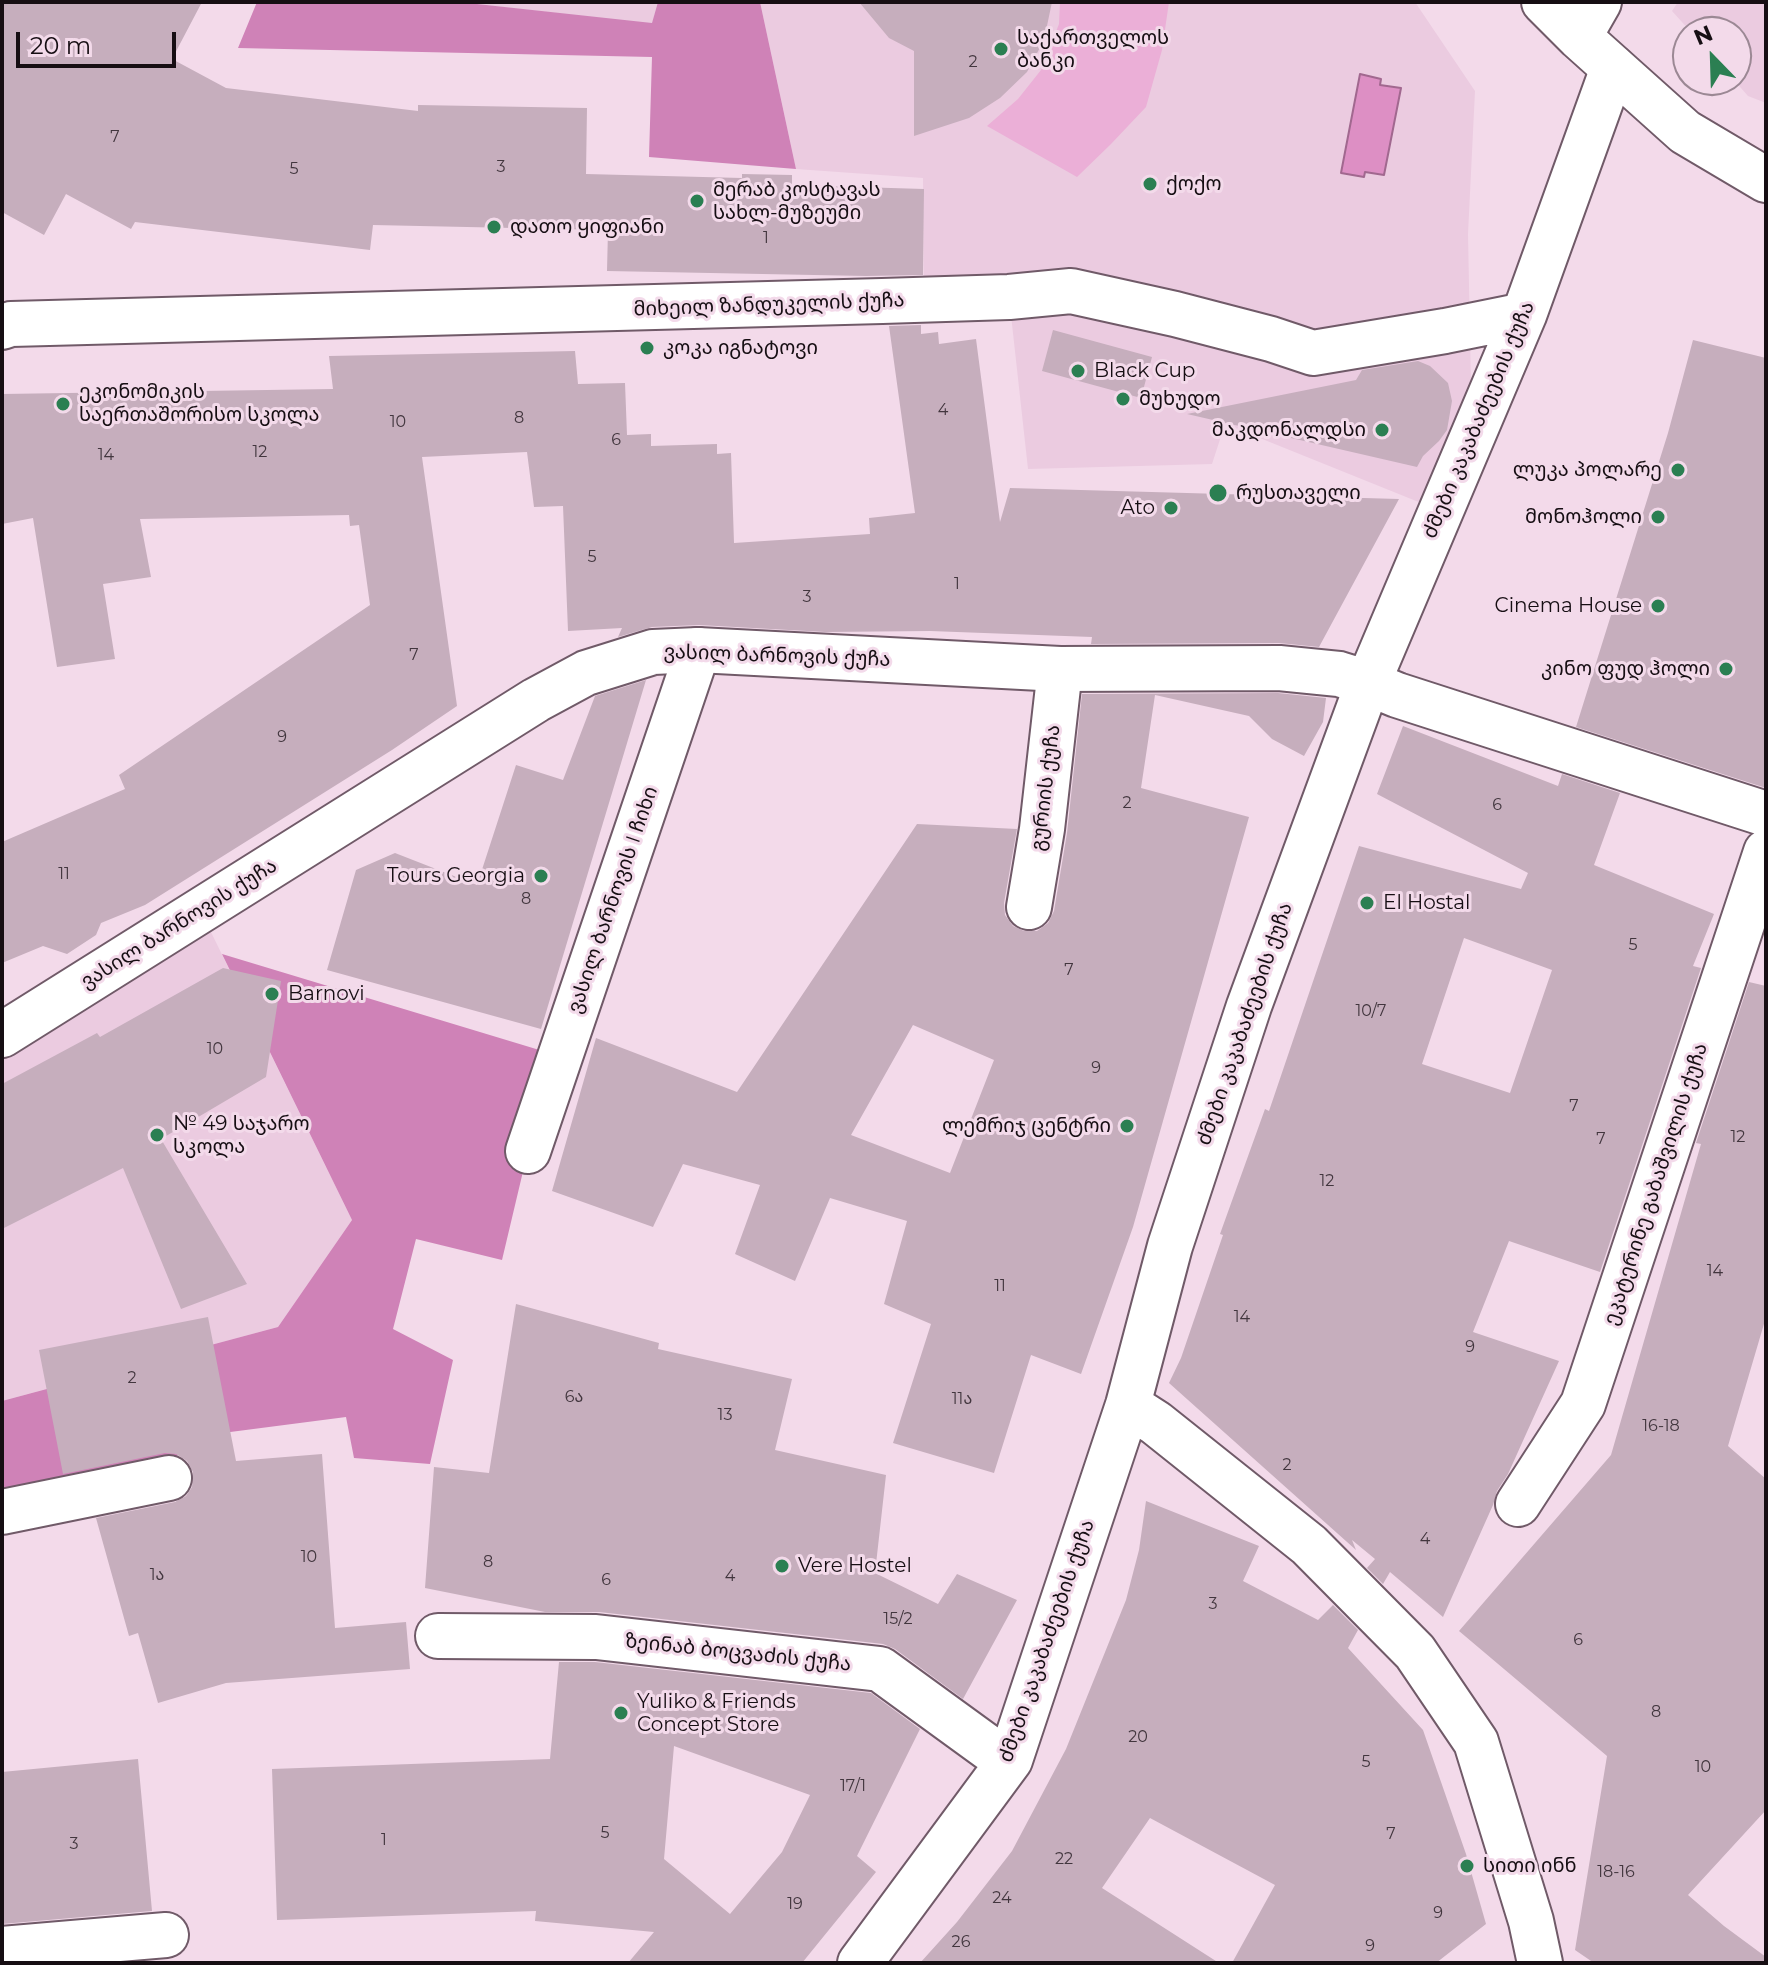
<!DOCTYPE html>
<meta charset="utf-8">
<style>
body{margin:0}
#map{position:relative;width:1768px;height:1965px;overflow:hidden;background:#f3daea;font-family:Montserrat,sans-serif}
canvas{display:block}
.frame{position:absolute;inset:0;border:4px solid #160e13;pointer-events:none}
.north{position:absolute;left:1672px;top:16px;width:80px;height:80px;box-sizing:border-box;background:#f3daea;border:2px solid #9b8894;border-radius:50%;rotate:337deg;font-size:22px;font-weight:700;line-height:32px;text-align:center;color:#160e13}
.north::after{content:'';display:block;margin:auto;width:28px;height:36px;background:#2b7f52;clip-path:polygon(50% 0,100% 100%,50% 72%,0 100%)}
.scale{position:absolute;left:16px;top:32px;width:160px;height:36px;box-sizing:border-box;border:4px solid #160e13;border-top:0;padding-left:10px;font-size:24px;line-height:28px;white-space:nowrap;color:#160e13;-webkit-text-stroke:6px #f3daea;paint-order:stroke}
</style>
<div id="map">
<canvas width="1768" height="1965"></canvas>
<div class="frame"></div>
<div class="north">N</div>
<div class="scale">20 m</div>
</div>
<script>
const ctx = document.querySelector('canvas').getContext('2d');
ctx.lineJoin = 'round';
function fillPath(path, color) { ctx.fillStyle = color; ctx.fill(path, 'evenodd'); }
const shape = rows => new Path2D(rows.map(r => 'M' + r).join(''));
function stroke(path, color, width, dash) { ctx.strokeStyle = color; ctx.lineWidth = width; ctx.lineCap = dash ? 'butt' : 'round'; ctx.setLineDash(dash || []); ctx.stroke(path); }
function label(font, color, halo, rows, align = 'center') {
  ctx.font = font + ' Montserrat,"Noto Sans Georgian",sans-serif'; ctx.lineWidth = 6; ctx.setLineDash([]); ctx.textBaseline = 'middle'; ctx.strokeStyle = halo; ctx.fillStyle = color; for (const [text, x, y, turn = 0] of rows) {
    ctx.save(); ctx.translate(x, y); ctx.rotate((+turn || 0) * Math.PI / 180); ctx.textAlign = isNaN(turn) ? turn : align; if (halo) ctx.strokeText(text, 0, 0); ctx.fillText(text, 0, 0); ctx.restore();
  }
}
const built = shape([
 [477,2,658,2,652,24,476,4],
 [760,2,1415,2,1475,91,1468,234,1471,387,1431,507,1225,424,1212,464,1028,469,1009,297,924,300,923,178,796,169],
 [1678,2,1766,2,1766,103,1748,96,1734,80,1736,80,1736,32,1691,32,1672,11],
 [208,926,352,1220,278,1327,2,1401,2,1051]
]);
const green = shape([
 [1060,2,1169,2,1162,50,1146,107,1111,144,1077,177,987,126,1018,99,1041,70,1059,24]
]);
const forest = shape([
 [257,2,477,2,477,4,652,23,658,2,760,2,796,169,649,157,652,57,238,48],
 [222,954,546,1052,525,1163,502,1260,416,1239,393,1329,453,1360,430,1464,354,1458,346,1417,184,1438,173,1467,2,1497,2,1401,278,1327,352,1220]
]);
const water = shape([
 [1360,74,1381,79,1380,85,1401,88,1384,175,1365,172,1364,177,1341,173,1360,74]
]);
const building = shape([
 [2,2,202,2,172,59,226,88,418,111,418,105,587,108,586,174,742,178,742,174,792,175,792,185,924,189,923,275,866,276,607,271,608,230,373,225,370,250,135,222,131,229,66,194,44,235,2,212],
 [859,2,1052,2,1044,40,1027,72,1000,98,969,118,914,136,914,51,889,38],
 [921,325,921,334,938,332,939,344,976,339,1000,522,1010,488,1399,499,1319,647,1279,643,1091,644,1092,637,930,631,825,632,699,625,652,627,618,637,622,628,568,631,563,506,534,507,527,452,422,457,457,706,392,750,145,905,101,923,96,935,67,954,43,946,2,963,2,842,125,789,119,775,370,605,359,525,350,526,349,515,140,519,151,577,103,584,115,659,57,667,33,518,2,524,2,394,333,389,329,356,575,351,578,384,625,383,627,435,651,434,651,446,717,444,717,454,731,453,734,543,870,534,869,518,915,513,889,326],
 [1053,330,1152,357,1141,398,1042,371],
 [1693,340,1766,358,1766,788,1576,727,1668,433],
 [1418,361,1430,366,1448,383,1452,401,1447,430,1439,441,1423,456,1417,467,1187,414,1356,380,1362,370],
 [646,680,541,1029,327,970,356,870,395,853,477,885,516,765,563,780,595,696],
 [1278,693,1326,698,1323,722,1304,756,1272,739,1249,716,1155,695,1141,788,1249,817,1133,1227,1081,1374,1031,1355,994,1473,893,1443,931,1324,884,1304,907,1221,830,1198,795,1281,735,1254,760,1185,683,1164,653,1227,552,1191,596,1038,737,1092,917,824,1017,829,1004,903,1005,915,1013,926,1024,931,1037,931,1048,923,1054,911,1067,833,1082,694],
 [913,1025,994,1060,950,1173,851,1135],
 [1403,726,1558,786,1562,774,1620,793,1594,865,1714,914,1693,966,1701,968,1600,1272,1509,1241,1473,1332,1559,1361,1508,1474,1497,1491,1493,1505,1443,1617,1390,1572,1383,1584,1367,1568,1375,1559,1352,1540,1356,1550,1169,1383,1181,1358,1223,1235,1220,1234,1265,1109,1269,1111,1359,846,1521,889,1528,873,1377,794],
 [1464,938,1552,970,1510,1093,1422,1064],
 [223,968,281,981,266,1077,161,1139,247,1284,181,1309,123,1168,2,1229,2,1084,97,1033,100,1037],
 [1749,982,1766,986,1766,1317,1728,1446,1766,1479,1766,1810,1688,1895,1724,1926,1766,1957,1766,1963,1594,1963,1575,1950,1607,1756,1459,1631,1611,1455,1701,1144,1696,1143],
 [516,1304,659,1343,658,1349,792,1379,775,1450,886,1475,875,1573,938,1604,957,1574,1017,1600,963,1699,895,1649,883,1644,599,1612,545,1612,425,1588,434,1467,489,1473],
 [208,1317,236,1461,322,1454,335,1628,406,1622,410,1669,226,1683,158,1703,138,1633,129,1636,96,1518,175,1502,186,1496,192,1487,193,1472,187,1461,176,1454,165,1453,63,1474,39,1350],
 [1146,1501,1259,1546,1243,1581,1318,1620,1333,1605,1358,1630,1348,1648,1423,1730,1466,1854,1486,1924,1436,1963,1232,1963,1275,1885,1150,1818,1102,1888,1219,1963,920,1963,957,1922,1012,1851,1066,1749,1126,1600,1139,1550],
 [559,1662,595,1662,871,1693,920,1729,857,1856,876,1872,802,1963,628,1963,654,1932,535,1921,536,1911,277,1920,272,1769,550,1759],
 [674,1746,810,1795,782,1852,730,1914,664,1859],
 [138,1759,152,1911,2,1924,2,1772]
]);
const street = shape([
 [1029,907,1042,829,1060,669],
 [528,1151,698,650],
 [1128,1405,1156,1423,1309,1545,1415,1652,1476,1742,1531,1921,1540,1963],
 [1518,1504,1583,1404,1766,852],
 [2,1512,169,1478],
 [438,1636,596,1637,880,1669,990,1749,1010,1760],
 [2,1949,166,1935],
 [860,1963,1010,1760,1128,1405,1170,1246,1249,1006,1368,683,1397,695,1766,814]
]);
const secondary = shape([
 [2,327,11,324,882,301,1009,297,1071,291,1175,314,1271,339,1313,353,1445,331,1524,315],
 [2,1035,536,700,586,673,653,652,698,650,1060,669,1279,668,1339,674,1368,683,1524,315,1613,68]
]);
const primary = shape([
 [1544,2,1579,37,1685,132,1766,180],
 [1579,37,1599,2]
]);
const markers = [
 [1001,49,8,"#2b7f52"],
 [1150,184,8,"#2b7f52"],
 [697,201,8,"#2b7f52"],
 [494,227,8,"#2b7f52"],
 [647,348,8,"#2b7f52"],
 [1078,371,8,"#2b7f52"],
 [1123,399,8,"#2b7f52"],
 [63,404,8,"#2b7f52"],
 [1382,430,8,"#2b7f52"],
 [1678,470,8,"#2b7f52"],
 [1218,493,10,"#2b7f52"],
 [1171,508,8,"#2b7f52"],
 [1658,517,8,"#2b7f52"],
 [1658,606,8,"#2b7f52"],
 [1726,669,8,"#2b7f52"],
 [541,876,8,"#2b7f52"],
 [1367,903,8,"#2b7f52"],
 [272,994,8,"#2b7f52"],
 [1127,1126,8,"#2b7f52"],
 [157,1135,8,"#2b7f52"],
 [782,1566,8,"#2b7f52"],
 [621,1713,8,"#2b7f52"],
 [1467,1866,8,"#2b7f52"]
];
const numberNames = [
 ["2",973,62],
 ["7",115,137],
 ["3",501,167],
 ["5",294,169],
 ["1",766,238],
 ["4",943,410],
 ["8",519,418],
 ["10",398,422],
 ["6",616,440],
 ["12",260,452],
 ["14",106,455],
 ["5",592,557],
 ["1",957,584],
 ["3",807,597],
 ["7",414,655],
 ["9",282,737],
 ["2",1127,803],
 ["6",1497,805],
 ["11",64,874],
 ["8",526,899],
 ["5",1633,945],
 ["7",1069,970],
 ["10/7",1371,1011],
 ["10",215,1049],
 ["9",1096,1068],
 ["7",1574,1106],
 ["12",1738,1137],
 ["7",1601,1139],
 ["12",1327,1181],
 ["14",1715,1271],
 ["11",1000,1286],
 ["14",1242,1317],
 ["9",1470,1347],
 ["2",132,1378],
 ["6ა",574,1397],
 ["11ა",962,1399],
 ["13",725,1415],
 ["16-18",1661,1426],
 ["2",1287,1465],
 ["4",1425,1539],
 ["10",309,1557],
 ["8",488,1562],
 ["1ა",157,1575],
 ["4",730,1576],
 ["6",606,1580],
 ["3",1213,1604],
 ["15/2",898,1619],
 ["6",1578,1640],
 ["8",1656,1712],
 ["20",1138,1737],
 ["5",1366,1762],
 ["10",1703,1767],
 ["17/1",853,1786],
 ["5",605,1833],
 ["7",1391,1834],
 ["1",384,1840],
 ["3",74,1844],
 ["22",1064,1859],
 ["18-16",1616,1872],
 ["24",1002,1898],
 ["19",795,1904],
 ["9",1438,1913],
 ["26",961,1942],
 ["9",1370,1946]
];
const poiNames = [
 ["საქართველოს",1017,38],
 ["ბანკი",1017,61],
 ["ქოქო",1166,184],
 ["მერაბ კოსტავას",713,190],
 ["სახლ-მუზეუმი",713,213],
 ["დათო ყიფიანი",510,227],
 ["კოკა იგნატოვი",663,348],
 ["Black Cup",1094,371],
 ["ეკონომიკის",79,392],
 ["საერთაშორისო სკოლა",79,415],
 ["მუხუდო",1139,399],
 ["მაკდონალდსი",1366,430,"right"],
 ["ლუკა პოლარე",1662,470,"right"],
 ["რუსთაველი",1236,493],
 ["Ato",1155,508,"right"],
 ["მონოჰოლი",1642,517,"right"],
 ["Cinema House",1642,606,"right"],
 ["კინო ფუდ ჰოლი",1710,669,"right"],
 ["Tours Georgia",525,876,"right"],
 ["El Hostal",1383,903],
 ["Barnovi",288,994],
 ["№ 49 საჯარო",173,1124],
 ["სკოლა",173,1147],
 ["ლემრიჯ ცენტრი",1111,1126,"right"],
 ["Vere Hostel",798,1566],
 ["Yuliko & Friends",637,1702],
 ["Concept Store",637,1725],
 ["სითი ინნ",1483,1866]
];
const streetNames = [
 ["მიხეილ ზანდუკელის ქუჩა",769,305,-2],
 ["ძმები კაკაბაძეების ქუჩა",1479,420,-67],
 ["ვასილ ბარნოვის ქუჩა",777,656,2],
 ["გურიის ქუჩა",1046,788,-83],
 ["ვასილ ბარნოვის I ჩიხი",613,900,-71],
 ["ვასილ ბარნოვის ქუჩა",179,924,-32],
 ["ძმები კაკაბაძეების ქუჩა",1245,1024,-71],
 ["ეკატერინე გაბაშვილის ქუჩა",1656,1184,-72],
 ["ძმები კაკაბაძეების ქუჩა",1047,1641,-71],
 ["ზეინაბ ბოცვაძის ქუჩა",738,1653,6]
];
fillPath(built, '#ebcbe0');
fillPath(green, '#ebafd7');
fillPath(forest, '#cf82b7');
fillPath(water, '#dd8fc4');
stroke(water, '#a1688f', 2);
fillPath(building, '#c6aebd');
stroke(street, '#705a68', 48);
stroke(secondary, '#705a68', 48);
stroke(primary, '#705a68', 48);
stroke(street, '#fff', 44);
stroke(secondary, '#fff', 44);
stroke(primary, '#fff', 44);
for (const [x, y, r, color] of markers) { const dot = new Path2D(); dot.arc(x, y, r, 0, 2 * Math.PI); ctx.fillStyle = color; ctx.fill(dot); stroke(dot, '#f3daea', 3); }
label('16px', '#42363e', null, numberNames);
label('20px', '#160e13', '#f3daea', poiNames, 'left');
label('20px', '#160e13', '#f3daea', streetNames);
</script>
